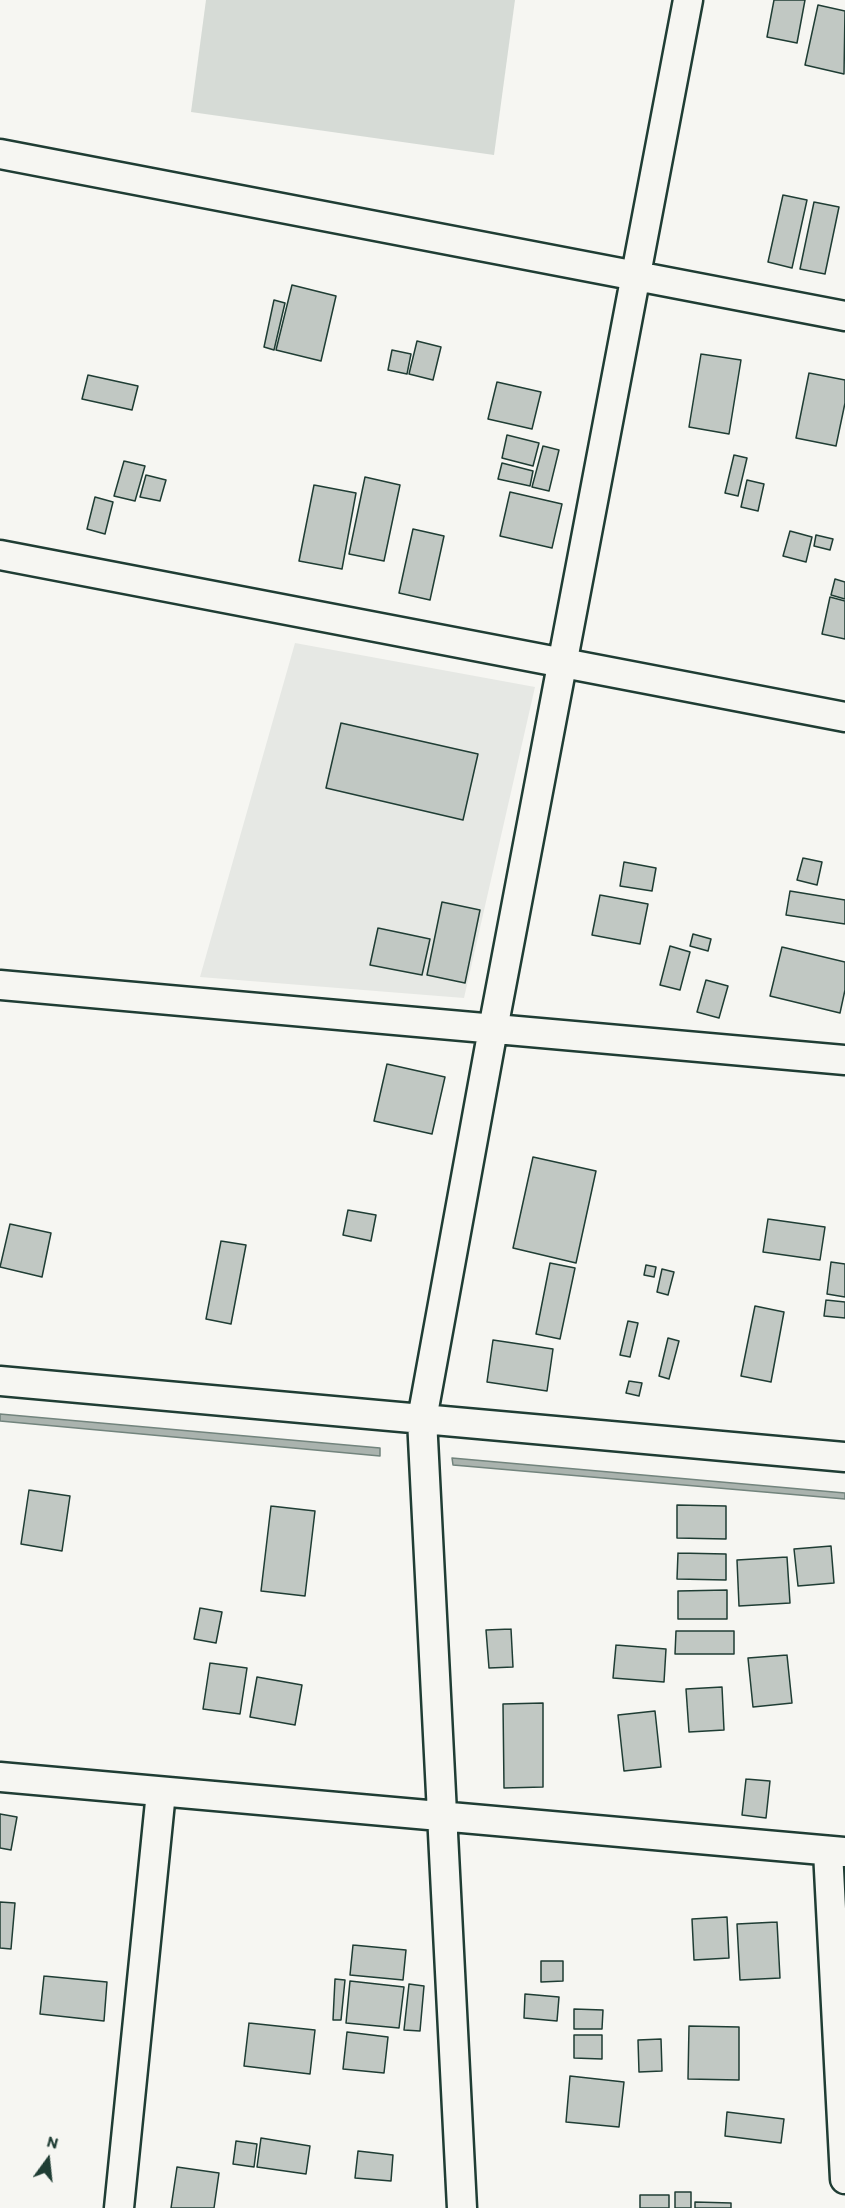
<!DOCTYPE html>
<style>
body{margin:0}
#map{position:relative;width:845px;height:2208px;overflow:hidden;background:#f6f6f2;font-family:Itim,sans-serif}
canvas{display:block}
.north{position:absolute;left:18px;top:2130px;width:60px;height:60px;-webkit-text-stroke:4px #f6f6f2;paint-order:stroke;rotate:15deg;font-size:16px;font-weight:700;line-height:24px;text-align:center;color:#1f3d34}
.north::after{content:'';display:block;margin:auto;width:21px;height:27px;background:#1f3d34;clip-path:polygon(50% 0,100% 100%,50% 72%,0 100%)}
</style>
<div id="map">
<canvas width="845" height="2208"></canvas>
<div class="north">N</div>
</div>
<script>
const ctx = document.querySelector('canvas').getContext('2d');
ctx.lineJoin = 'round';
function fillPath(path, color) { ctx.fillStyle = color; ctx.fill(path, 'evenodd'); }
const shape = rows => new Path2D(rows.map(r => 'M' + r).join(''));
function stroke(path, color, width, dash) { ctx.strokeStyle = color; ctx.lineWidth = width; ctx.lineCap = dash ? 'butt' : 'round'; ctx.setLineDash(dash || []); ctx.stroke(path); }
const built = shape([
 [295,643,535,687,464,998,200,977]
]);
const green = shape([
 [206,0,515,0,494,155,191,112]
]);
const water = shape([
 [0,1414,380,1448,380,1456,0,1421,0,1414],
 [452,1458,845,1493,845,1499,453,1465,452,1458]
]);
const building = shape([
 [774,0,805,0,797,43,767,37,774,0],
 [818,5,845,11,844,74,805,65,818,5],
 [783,195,807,200,792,268,768,262,783,195],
 [814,202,839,207,825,274,800,269,814,202],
 [292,285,336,296,321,361,276,350,292,285],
 [274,300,285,303,274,350,264,347,274,300],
 [417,341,441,347,433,380,409,374,417,341],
 [392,350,411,354,407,374,388,370,392,350],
 [701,354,741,360,729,434,689,427,701,354],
 [809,373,845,380,845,403,836,446,796,438,809,373],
 [88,375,138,386,132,410,82,399,88,375],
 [497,382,541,392,532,429,488,419,497,382],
 [507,435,539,443,533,466,502,458,507,435],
 [543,446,559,450,549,491,532,487,543,446],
 [734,455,747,458,738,496,725,493,734,455],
 [124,461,145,466,135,501,114,496,124,461],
 [502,463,533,471,530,486,498,479,502,463],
 [146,475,166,480,160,501,140,497,146,475],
 [365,477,400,485,384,561,349,554,365,477],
 [747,480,764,484,758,511,741,507,747,480],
 [314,485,356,493,342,569,299,561,314,485],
 [510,492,562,504,552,548,500,536,510,492],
 [95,497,113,502,105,534,87,529,95,497],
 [413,529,444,536,430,600,399,593,413,529],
 [790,531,812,537,806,562,783,556,790,531],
 [816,535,833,539,830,550,814,546,816,535],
 [835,579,845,582,845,599,831,595,835,579],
 [830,597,845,601,845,639,822,634,830,597],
 [341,723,478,754,463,820,326,788,341,723],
 [803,858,822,862,817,885,797,880,803,858],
 [624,862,656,868,652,891,620,886,624,862],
 [790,891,845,900,845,924,786,915,790,891],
 [600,895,648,904,640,944,592,935,600,895],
 [442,902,480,910,465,983,427,975,442,902],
 [378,928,430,939,422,975,370,965,378,928],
 [693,934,711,939,708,951,690,946,693,934],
 [670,946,690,952,680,990,660,985,670,946],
 [782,947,845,962,845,990,840,1013,770,996,782,947],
 [706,980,728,986,719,1018,697,1012,706,980],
 [387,1064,445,1077,432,1134,374,1121,387,1064],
 [533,1157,596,1171,576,1263,513,1248,533,1157],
 [348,1210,376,1215,371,1241,343,1235,348,1210],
 [768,1219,825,1227,820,1260,763,1252,768,1219],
 [10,1224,51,1233,42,1277,0,1267,10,1224],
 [221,1241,246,1245,231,1324,206,1319,221,1241],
 [831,1262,845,1264,845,1297,827,1294,831,1262],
 [550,1263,575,1268,560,1339,536,1334,550,1263],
 [646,1265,656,1267,654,1277,644,1275,646,1265],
 [662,1269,674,1272,668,1295,657,1292,662,1269],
 [826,1300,845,1302,845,1318,824,1316,826,1300],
 [755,1306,784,1312,771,1382,741,1376,755,1306],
 [628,1321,638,1323,630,1357,620,1355,628,1321],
 [668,1338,679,1341,669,1379,659,1376,668,1338],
 [493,1340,553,1349,547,1391,487,1382,493,1340],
 [629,1381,642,1383,639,1396,626,1393,629,1381],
 [29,1490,70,1496,62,1551,21,1544,29,1490],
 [677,1505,726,1506,726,1539,677,1538,677,1505],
 [271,1506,315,1511,305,1596,261,1591,271,1506],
 [831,1546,834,1583,798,1586,794,1549,831,1546],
 [678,1553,726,1554,726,1580,677,1579,678,1553],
 [787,1557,790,1603,739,1606,737,1560,787,1557],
 [727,1590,727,1619,678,1619,678,1591,727,1590],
 [200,1608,222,1612,216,1643,194,1639,200,1608],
 [511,1629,513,1667,489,1668,486,1630,511,1629],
 [676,1631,734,1631,734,1654,675,1654,676,1631],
 [616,1645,666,1649,664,1682,613,1678,616,1645],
 [787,1655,792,1703,753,1707,748,1658,787,1655],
 [210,1663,247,1668,240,1714,203,1709,210,1663],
 [257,1677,302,1685,295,1725,250,1717,257,1677],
 [722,1687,724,1730,689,1732,686,1689,722,1687],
 [543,1703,543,1787,504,1788,503,1704,543,1703],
 [655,1711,661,1767,624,1771,618,1715,655,1711],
 [746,1779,770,1781,766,1818,742,1815,746,1779],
 [0,1814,17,1817,11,1850,0,1848,0,1814],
 [0,1902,15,1903,11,1949,0,1948,0,1902],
 [727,1917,729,1958,694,1960,692,1919,727,1917],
 [777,1922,780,1978,740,1980,737,1924,777,1922],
 [353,1945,406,1950,403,1980,350,1975,353,1945],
 [541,1961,563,1961,563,1981,541,1982,541,1961],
 [44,1976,107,1982,104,2021,40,2014,44,1976],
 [335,1979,345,1980,341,2020,333,2020,335,1979],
 [350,1981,404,1987,399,2028,346,2023,350,1981],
 [409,1984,424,1986,420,2031,404,2030,409,1984],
 [525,1994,559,1997,557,2021,524,2018,525,1994],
 [574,2009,603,2010,602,2029,574,2029,574,2009],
 [249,2023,315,2030,310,2074,244,2066,249,2023],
 [689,2026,739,2027,739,2080,688,2079,689,2026],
 [347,2032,388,2037,384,2073,343,2069,347,2032],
 [574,2035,602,2035,602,2059,574,2058,574,2035],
 [661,2039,662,2071,639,2072,638,2040,661,2039],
 [570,2076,624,2082,619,2127,566,2122,570,2076],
 [727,2112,784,2119,781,2143,725,2136,727,2112],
 [261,2138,310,2146,306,2174,257,2167,261,2138],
 [236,2141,257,2144,254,2167,233,2164,236,2141],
 [358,2151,393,2155,391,2181,355,2178,358,2151],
 [177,2167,219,2173,214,2208,171,2208,177,2167],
 [675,2192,691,2192,691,2208,675,2208,675,2192],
 [640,2195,669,2195,669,2208,640,2208,640,2195],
 [695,2202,731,2203,731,2208,695,2208,695,2202]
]);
const minor = shape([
 [0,154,845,316],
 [0,555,845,717],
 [0,985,845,1060],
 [0,1381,845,1457],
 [0,1777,845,1852],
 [828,1851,845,2179],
 [119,2208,161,1792],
 [462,2208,422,1419,493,1029,688,0]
]);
fillPath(built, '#e6e8e4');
fillPath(green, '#d6dbd6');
fillPath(water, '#aab3ae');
stroke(water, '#72847d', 1.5);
fillPath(building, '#c1c8c3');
stroke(building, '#1f3d34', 1.5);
stroke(minor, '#1f3d34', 33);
stroke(minor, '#f6f6f2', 28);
</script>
